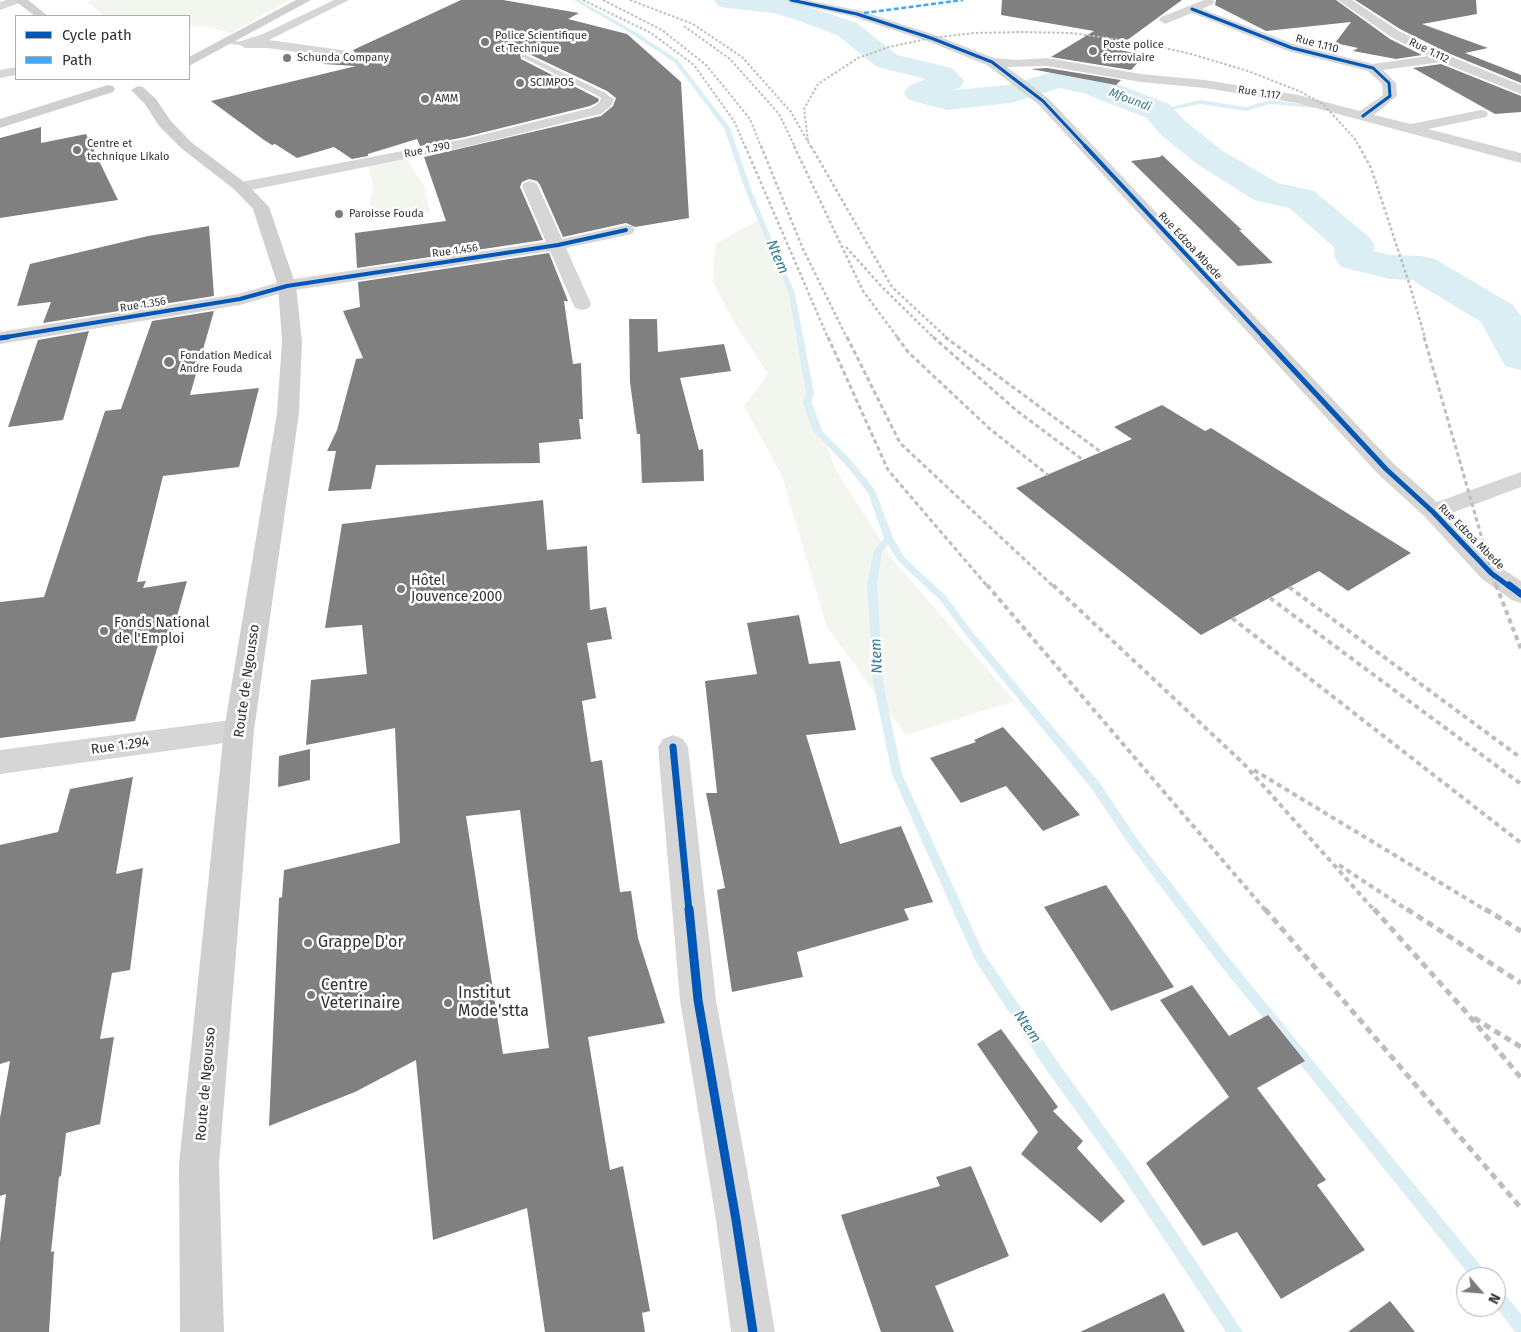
<!DOCTYPE html>
<meta charset="utf-8">
<style>
body{margin:0}
#map{position:relative;width:1521px;height:1332px;overflow:hidden;background:#fff;font-family:"Fira Sans",sans-serif}
canvas{display:block}
.legend{position:absolute;left:15px;top:15px;width:175px;height:65px;box-sizing:border-box;background:#fff;border:1px solid #adadad;margin:0;padding:6px 9px;list-style:none;font-size:15px;color:#323232}
.legend li{display:flex;align-items:center;gap:10px;height:25px}
.legend b{width:25px;border:1px solid #adadad}
.north{position:absolute;left:1456px;top:1267px;width:50px;height:50px;box-sizing:border-box;background:#fff;border:1px solid #adadad;border-radius:50%;rotate:117deg;font-size:14px;font-weight:700;line-height:20px;text-align:center;color:#323232}
.north::after{content:'';display:block;margin:auto;width:18px;height:22px;background:#7a7a7a;clip-path:polygon(50% 0,100% 100%,50% 72%,0 100%)}
</style>
<div id="map">
<canvas width="1521" height="1332"></canvas>
<ul class="legend">
<li><b style="height:6px;background:#0057b8"></b>Cycle path</li>
<li><b style="height:6px;background:#3fa9f5"></b>Path</li>
</ul>
<div class="north">N</div>
</div>
<script>
const ctx = document.querySelector('canvas').getContext('2d');
ctx.lineJoin = 'round';
function fillPath(path, color) { ctx.fillStyle = color; ctx.fill(path, 'evenodd'); }
const shape = rows => new Path2D(rows.map(r => 'M' + r).join(''));
function stroke(path, color, width, dash) { ctx.strokeStyle = color; ctx.lineWidth = width; ctx.lineCap = dash ? 'butt' : 'round'; ctx.setLineDash(dash || []); ctx.stroke(path); }
function label(font, color, halo, rows, align = 'center') {
  ctx.font = font + ' "Fira Sans",sans-serif'; ctx.lineWidth = 5; ctx.setLineDash([]); ctx.textBaseline = 'middle'; ctx.strokeStyle = halo; ctx.fillStyle = color; for (const [text, x, y, turn = 0] of rows) {
    ctx.save(); ctx.translate(x, y); ctx.rotate((+turn || 0) * Math.PI / 180); ctx.textAlign = isNaN(turn) ? turn : align; if (halo) ctx.strokeText(text, 0, 0); ctx.fillText(text, 0, 0); ctx.restore();
  }
}
const green = shape([
 [98,0,290,0,231,33,205,26,189,26,189,16,103,16,87,1],
 [406,159,424,185,430,213,373,219,371,221,370,200,374,190,368,166],
 [760,219,792,294,810,393,835,468,893,560,1015,701,906,735,827,627,782,476,744,406,768,374,734,322,713,282,715,244]
]);
const stream = shape([
 [574,0,579,0,634,31,678,60,730,128,752,192,795,294,814,393,811,403,821,430,851,460,875,490,893,538,905,558,946,596,971,630,1099,782,1138,840,1225,953,1486,1272,1489,1277,1471,1277,1217,961,1130,846,1091,788,965,634,940,600,899,562,888,545,882,552,877,583,883,682,902,774,983,952,1057,1061,1126,1157,1243,1332,1226,1332,1116,1167,1047,1071,975,960,892,774,873,682,867,583,874,551,884,538,868,493,845,464,813,431,803,403,806,393,789,294,746,192,724,128,674,62,630,33,574,0],
 [1200,100,1246,107,1270,100,1318,106,1315,108,1270,104,1246,111,1200,104,1158,113,1155,111,1200,100],
 [1496,1287,1501,1290,1521,1314,1521,1332,1515,1332,1496,1307,1496,1287]
]);
const river = shape([
 [714,0,787,0,857,23,897,55,952,68,964,81,960,88,954,90,1008,85,1059,70,1102,78,1169,104,1184,120,1221,150,1278,183,1314,191,1368,236,1374,244,1374,251,1390,255,1421,256,1435,259,1513,305,1521,316,1521,370,1505,366,1481,322,1412,280,1390,279,1341,267,1335,258,1334,247,1289,208,1254,200,1197,164,1160,134,1147,118,1083,93,1060,88,1011,103,947,110,909,100,904,93,909,86,926,79,877,67,837,35,794,19,773,13,727,8,718,6,714,0]
]);
const building = shape([
 [461,0,503,0,579,13,568,19,627,34,681,82,689,218,635,227,626,223,563,237,540,185,537,181,529,179,522,182,520,187,543,240,357,268,355,233,446,221,424,157,601,116,613,106,616,98,607,91,527,53,522,53,520,55,521,59,599,99,598,102,590,106,465,137,420,146,417,139,368,154,368,156,352,159,334,147,297,158,275,144,272,145,264,140,211,101,356,66,323,64,334,59,353,60,356,54,353,50],
 [1002,0,1182,0,1115,49,1145,55,1131,70,1051,57,1094,31,1001,15],
 [1216,0,1336,0,1390,39,1422,55,1396,59,1353,51,1358,48,1335,43,1351,22,1266,31,1215,5],
 [1355,0,1476,0,1477,14,1422,24,1488,48,1465,53,1521,75,1521,83,1448,53,1400,29],
 [1441,64,1521,96,1521,112,1495,114,1413,68],
 [1047,68,1121,80,1116,85,1031,69],
 [41,127,41,143,86,134,118,200,0,218,0,138],
 [1162,155,1242,230,1239,230,1273,263,1238,266,1131,161,1160,157],
 [209,226,214,296,43,323,51,302,17,306,30,264,148,236],
 [549,253,568,301,564,301,573,364,581,363,583,419,579,419,581,439,539,443,540,463,376,465,371,489,328,491,336,451,327,451,337,430,356,359,363,358,343,311,360,307,358,282],
 [214,311,190,395,259,388,239,467,163,476,137,582,146,581,143,588,187,581,170,641,159,642,135,721,0,738,0,602,44,597,105,411,121,409,152,321],
 [629,319,657,319,658,352,724,344,731,371,680,378,699,450,703,449,704,481,642,483,640,434,637,434,630,382],
 [89,331,63,420,8,427,38,340],
 [1162,405,1205,431,1211,428,1411,553,1348,591,1319,571,1201,635,1016,488,1132,439,1114,427],
 [543,500,547,550,587,546,590,610,606,607,612,639,587,643,596,698,582,701,591,762,602,760,620,892,631,891,638,938,665,1023,588,1037,610,1170,623,1166,650,1311,642,1313,645,1332,545,1332,527,1208,433,1240,416,1060,355,1092,269,1126,279,898,282,897,284,870,400,843,395,728,306,745,311,680,367,674,362,625,325,628,342,524],
 [520,810,549,1048,503,1054,466,816],
 [799,615,809,664,840,661,856,730,806,735,840,844,901,826,933,902,904,909,909,920,797,952,803,977,732,992,717,890,725,888,706,793,717,793,705,681,757,674,747,623],
 [1003,727,1039,767,1080,815,1043,831,1006,786,961,803,930,758,976,742,974,740],
 [310,749,310,780,278,787,279,756],
 [133,777,116,874,143,868,130,970,112,973,100,1039,114,1037,100,1124,66,1133,61,1176,59,1177,51,1252,54,1251,49,1332,0,1332,0,1242,6,1194,0,1196,0,1118,10,1061,0,1064,0,845,58,832,70,789],
 [1106,885,1174,987,1111,1011,1044,907],
 [1192,985,1229,1036,1268,1015,1305,1061,1257,1088,1326,1180,1317,1185,1365,1250,1281,1299,1237,1232,1203,1246,1146,1163,1229,1097,1160,1000],
 [1001,1029,1058,1107,1053,1111,1083,1141,1077,1148,1125,1201,1101,1223,1021,1154,1038,1132,977,1044],
 [971,1166,1009,1256,935,1286,954,1332,881,1332,841,1215,940,1186,936,1177],
 [1164,1293,1185,1332,1080,1332],
 [1390,1301,1415,1332,1348,1332]
]);
const lane = shape([
 [227,40,245,42,248,44,245,46,225,43,225,41,227,40],
 [522,55,526,55,606,93,611,99,604,101,600,97,522,57,522,55]
]);
const street = shape([
 [6,0,24,0,22,2,0,10,0,2,6,0],
 [334,0,349,0,269,40,348,51,353,52,354,55,353,58,348,59,267,48,245,48,239,44,241,41,263,34,334,0],
 [785,0,807,0,861,11,935,35,994,58,1016,60,1047,58,1141,74,1205,80,1298,95,1360,111,1383,95,1382,84,1368,71,1288,51,1192,13,1165,24,1159,20,1161,17,1204,0,1213,0,1215,2,1213,4,1202,9,1296,45,1373,64,1428,56,1391,37,1338,0,1352,0,1399,31,1447,55,1521,85,1521,94,1441,62,1383,70,1396,83,1397,96,1374,115,1411,124,1481,110,1486,111,1488,114,1486,117,1428,129,1521,153,1521,163,1297,103,1205,88,1141,82,1047,66,1007,67,1048,98,1394,464,1437,502,1521,472,1521,487,1449,514,1500,567,1521,581,1521,603,1512,600,1482,579,1425,517,1378,474,1038,104,987,65,927,41,854,17,791,3,785,0],
 [16,67,16,75,0,78,0,70,16,67],
 [607,95,614,99,612,105,601,114,596,115,465,147,241,192,235,190,233,187,235,184,241,182,465,139,591,108,599,103,602,96,607,95],
 [530,181,536,183,538,186,562,239,626,225,632,226,635,230,632,234,566,248,591,304,589,308,582,310,575,308,573,304,550,251,289,291,240,305,0,344,0,332,238,294,287,280,546,242,522,186,524,183,530,181],
 [239,719,249,722,254,730,249,738,239,741,0,774,0,750,239,719],
 [673,735,683,739,688,747,716,1000,756,1220,775,1332,731,1332,716,1220,680,1000,658,747,663,739,673,735]
]);
const secondary = shape([
 [14,0,28,0,48,16,35,16,14,0],
 [296,0,311,0,189,66,189,57,296,0],
 [108,85,113,86,115,89,113,92,0,128,0,119,108,85],
 [138,86,143,87,156,99,170,120,191,142,247,184,269,207,296,286,302,342,299,413,254,730,219,1164,224,1332,180,1332,179,1164,224,730,277,413,282,342,278,286,253,209,235,190,181,148,159,126,145,104,131,90,138,86]
]);
const railFar4 = shape([
 [583,0,651,33,694,65,734,121,745,147],
 [603,0,662,30,706,65,750,119,761,147],
 [630,0,693,24,742,57,791,112,811,147],
 [684,26,730,59,779,114,795,147],
 [808,141,804,109,818,84,858,58,889,47,931,38,974,33,1022,32,1071,33,1143,43,1191,54,1248,71,1299,91,1323,104,1355,139,1359,147]
]);
const railFar3 = shape([
 [745,146,828,338],
 [761,146,803,249,847,338],
 [794,146,863,291,898,338],
 [811,146,892,287,947,338],
 [1359,146,1371,168,1410,286,1425,338],
 [846,247,882,287,934,338]
]);
const railFar2 = shape([
 [828,337,888,470,988,587],
 [847,337,900,443,1054,587],
 [897,337,908,352,990,429,1048,475],
 [933,337,1017,411,1083,460],
 [945,337,1101,452],
 [1424,337,1496,587]
]);
const railFar1 = shape([
 [987,585,1266,911],
 [1053,585,1243,763,1375,911],
 [1496,585,1521,649],
 [1289,587,1521,758],
 [1270,598,1521,784],
 [1232,618,1521,843],
 [1254,770,1487,911],
 [1339,865,1409,911]
]);
const rail = shape([
 [1265,909,1521,1208],
 [1374,909,1466,1012,1521,1078],
 [1407,909,1521,983],
 [1485,909,1521,931],
 [1474,1018,1521,1047]
]);
const quiet = shape([
 [864,13,963,0]
]);
const cyclewayFar4 = shape([
 [791,0,857,14,931,38,992,62,1043,101,1086,147],
 [1192,9,1292,48,1373,68,1389,83,1390,96,1363,116]
]);
const cyclewayFar3 = shape([
 [1085,146,1264,338],
 [0,338,240,299,287,286,558,245,626,230]
]);
const cyclewayFar2 = shape([
 [1263,337,1386,469,1433,512,1491,573,1510,587],
 [0,338,8,337]
]);
const cyclewayFar1 = shape([
 [1509,585,1521,594],
 [673,747,689,911]
]);
const cycleway = shape([
 [689,909,698,1000,736,1220,753,1332]
]);
const markers = [
 [485,42,5,"#7a7a7a"],
 [1093,51,5,"#7a7a7a"],
 [287,58,5,"#7a7a7a"],
 [520,83,5,"#7a7a7a"],
 [425,99,5,"#7a7a7a"],
 [77,150,5,"#7a7a7a"],
 [339,214,5,"#7a7a7a"],
 [169,362,6,"#7a7a7a"],
 [401,589,5,"#7a7a7a"],
 [104,631,5,"#7a7a7a"],
 [308,943,5,"#7a7a7a"],
 [311,995,5,"#7a7a7a"],
 [448,1003,5,"#7a7a7a"]
];
const farPoinames = [
 ["Police Scientifique",495,36],
 ["et Technique",495,49],
 ["Poste police",1103,45],
 ["ferroviaire",1103,58],
 ["Schunda Company",297,58],
 ["SCIMPOS",530,83],
 ["AMM",435,99],
 ["Centre et",87,144],
 ["technique Likalo",87,157],
 ["Paroisse Fouda",349,214],
 ["Fondation Medical",180,356],
 ["Andre Fouda",180,369]
];
const farStreetnames = [
 ["Rue 1.110",1317,44,15],
 ["Rue 1.112",1429,51,26],
 ["Rue 1.117",1259,93,9],
 ["Rue 1.290",427,150,-11],
 ["Rue Edzoa Mbede",1190,246,47],
 ["Rue 1.456",455,251,-8],
 ["Rue 1.356",143,305,-9],
 ["Rue Edzoa Mbede",1471,537,45]
];
const farWaternames = [
 ["Mfoundi",1130,100,21]
];
const poiNames = [
 ["Hôtel",411,581],
 ["Jouvence 2000",411,597],
 ["Fonds National",114,623],
 ["de l'Emploi",114,639]
];
const streetNames = [
 ["Route de Ngousso",247,681,-82],
 ["Rue 1.294",120,746,-8],
 ["Route de Ngousso",206,1084,-85]
];
const waterNames = [
 ["Ntem",777,257,67],
 ["Ntem",877,656,-93],
 ["Ntem",1027,1027,56]
];
const nearPoinames = [
 ["Grappe D'or",318,943],
 ["Centre",321,986],
 ["Veterinaire",321,1004],
 ["Institut",458,994],
 ["Mode'stta",458,1012]
];
fillPath(green, '#f3f6ee');
fillPath(stream, '#dbeef4');
fillPath(river, '#dbeef4');
fillPath(building, '#808080');
fillPath(lane, '#d6d6d6');
fillPath(street, '#d6d6d6');
fillPath(secondary, '#cfcfcf');
stroke(railFar4, '#bebebe', 2, [2.5, 2]);
stroke(railFar3, '#bebebe', 2.5, [3, 2.5]);
stroke(railFar2, '#bebebe', 3, [4.5, 3]);
stroke(railFar1, '#bebebe', 4, [5, 4]);
stroke(rail, '#bebebe', 5, [7, 5]);
stroke(quiet, '#3fa9f5', 2.5, [5, 2.5]);
stroke(cyclewayFar4, '#0057b8', 3);
stroke(cyclewayFar3, '#0057b8', 4);
stroke(cyclewayFar2, '#0057b8', 5);
stroke(cyclewayFar1, '#0057b8', 7);
stroke(cycleway, '#0057b8', 9);
for (const [x, y, r, color] of markers) { const dot = new Path2D(); dot.arc(x, y, r, 0, 2 * Math.PI); ctx.fillStyle = color; ctx.fill(dot); stroke(dot, '#fff', 2); }
label('11px', '#323232', '#fff', farPoinames, 'left');
label('11px', '#323232', '#fff', farStreetnames);
label('italic 12px', '#387c93', '#fff', farWaternames);
label('14px', '#323232', '#fff', poiNames, 'left');
label('14px', '#323232', '#fff', streetNames);
label('italic 15px', '#387c93', '#fff', waterNames);
label('16px', '#323232', '#fff', nearPoinames, 'left');
</script>
